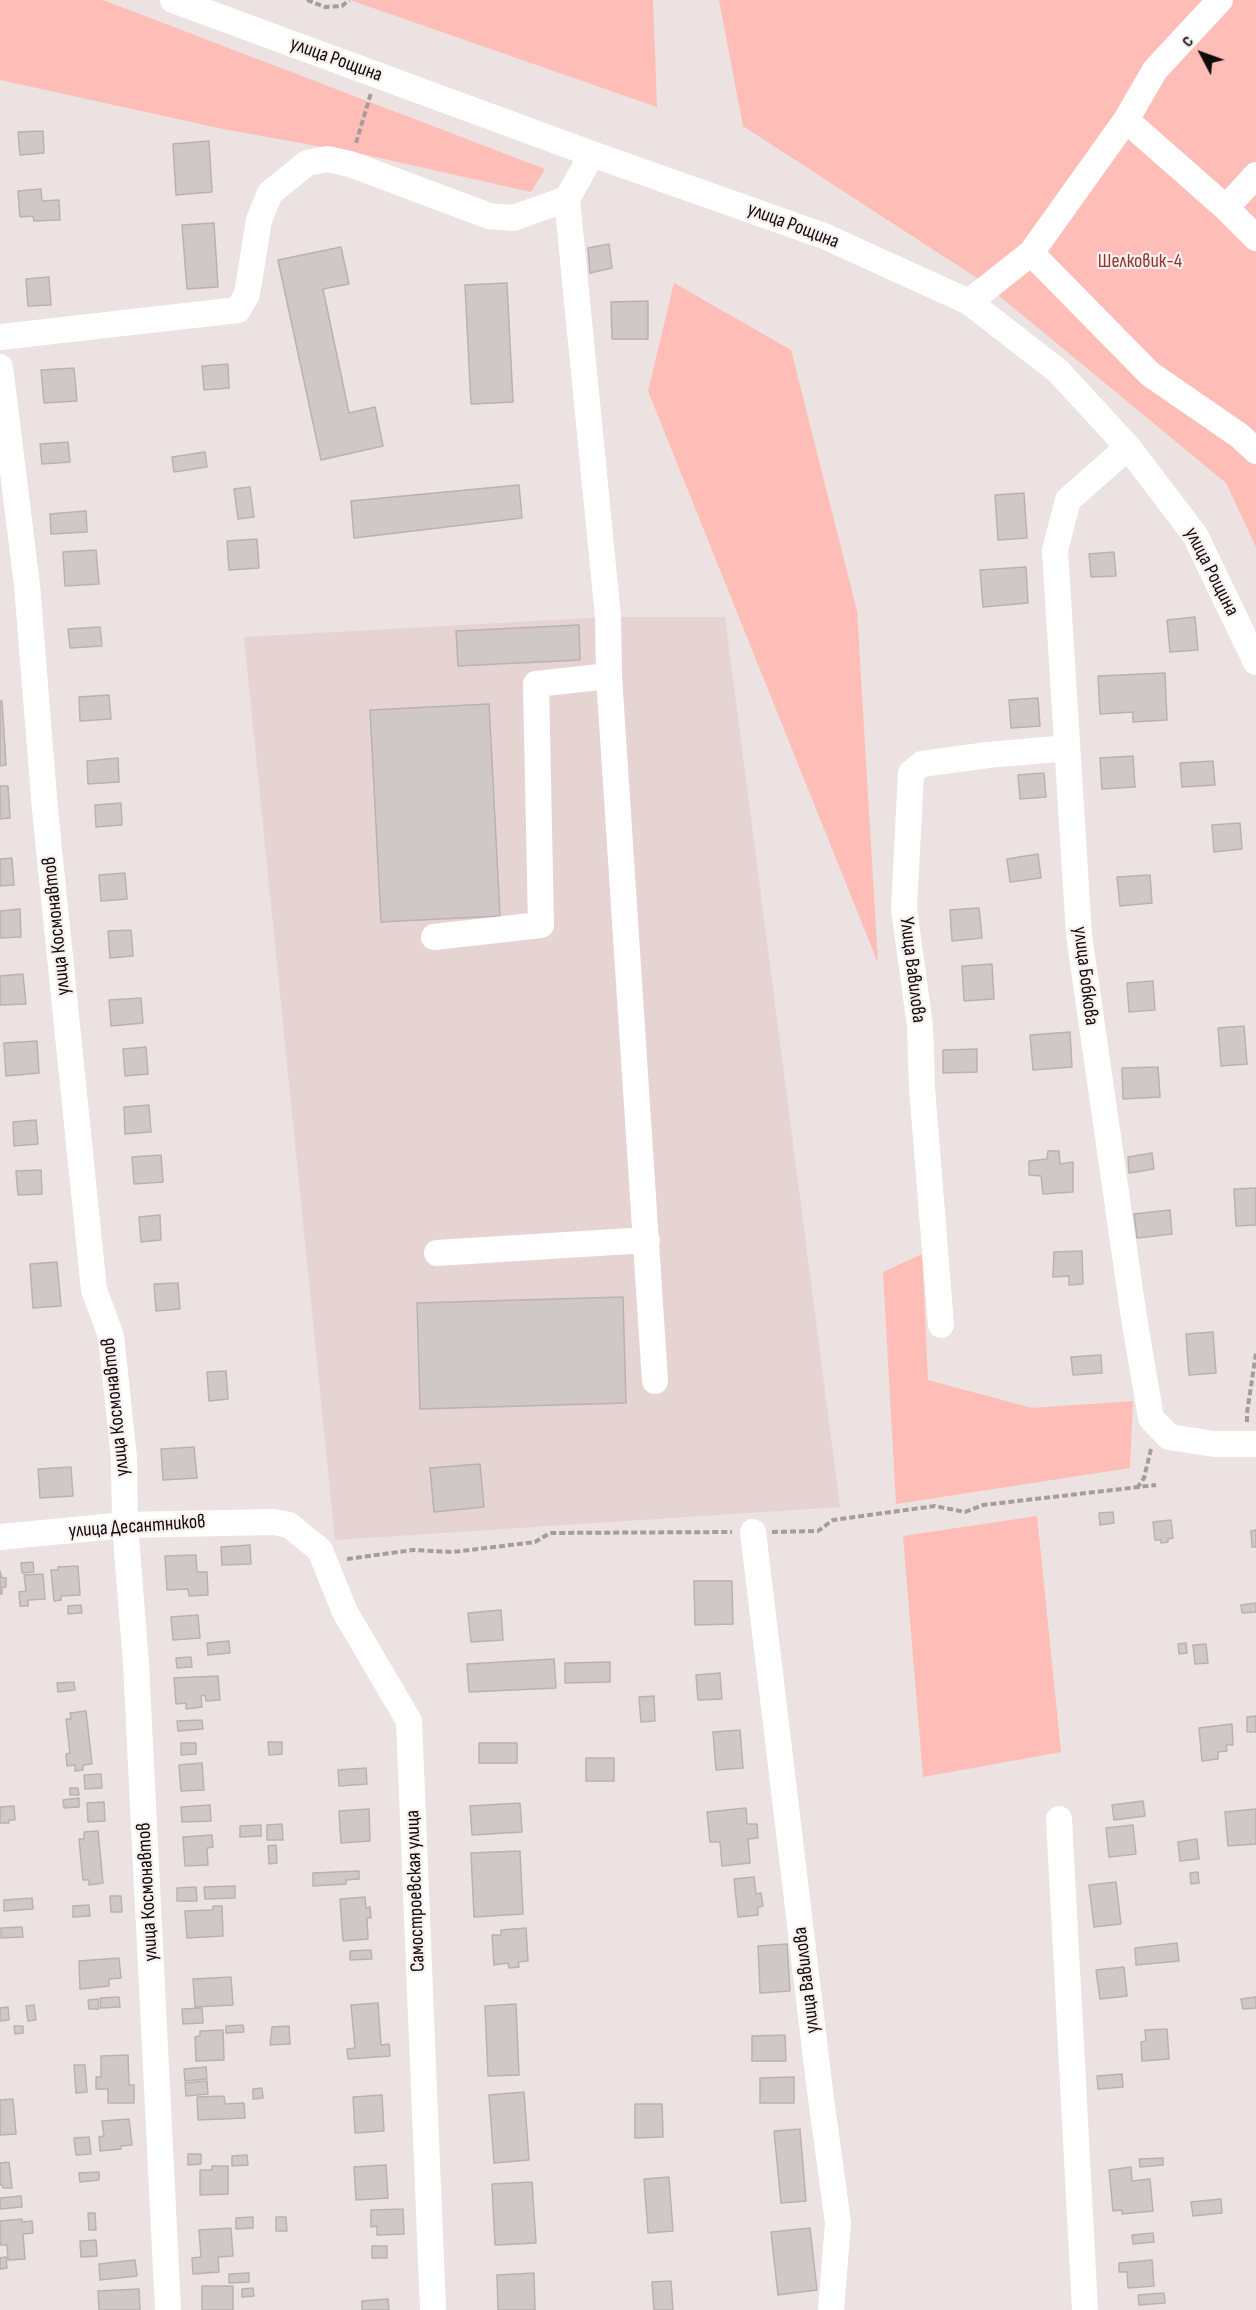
<!DOCTYPE html>
<meta charset="utf-8">
<style>
body{margin:0}
#map{position:relative;width:1256px;height:2310px;overflow:hidden;background:#ebe2e1;font-family:"Sofia Sans Condensed",sans-serif}
canvas{display:block}
.north{position:absolute;left:1172px;top:24px;width:60px;height:60px;-webkit-text-stroke:4px #f8efee;paint-order:stroke;rotate:311deg;font-size:16px;font-weight:700;line-height:24px;text-align:center;color:#0f0c0c}
.north::after{content:'';display:block;margin:auto;width:21px;height:27px;background:#0f0c0c;clip-path:polygon(50% 0,100% 100%,50% 72%,0 100%)}
</style>
<div id="map">
<canvas width="1256" height="2310"></canvas>
<div class="north">С</div>
</div>
<script>
const ctx = document.querySelector('canvas').getContext('2d');
ctx.lineJoin = 'round';
function fillPath(path, color) { ctx.fillStyle = color; ctx.fill(path, 'evenodd'); }
const shape = rows => new Path2D(rows.map(r => 'M' + r).join(''));
function stroke(path, color, width, dash) { ctx.strokeStyle = color; ctx.lineWidth = width; ctx.lineCap = dash ? 'butt' : 'round'; ctx.setLineDash(dash || []); ctx.stroke(path); }
function label(font, color, halo, rows, align = 'center') {
  ctx.font = font + ' "Sofia Sans Condensed",sans-serif'; ctx.lineWidth = 4.5; ctx.setLineDash([]); ctx.textBaseline = 'middle'; ctx.strokeStyle = halo; ctx.fillStyle = color; for (const [text, x, y, turn = 0] of rows) {
    ctx.save(); ctx.translate(x, y); ctx.rotate((+turn || 0) * Math.PI / 180); ctx.textAlign = isNaN(turn) ? turn : align; if (halo) ctx.strokeText(text, 0, 0); ctx.fillText(text, 0, 0); ctx.restore();
  }
}
const built = shape([
 [608,617,725,617,840,1507,335,1540,244,637]
]);
const green = shape([
 [0,0,103,0,545,169,531,192,362,154,223,129,0,80],
 [350,0,653,0,657,107],
 [719,0,1256,0,1256,547,1226,483,980,280,743,126],
 [674,283,791,350,857,611,878,963,648,391],
 [922,1254,928,1380,1032,1408,1133,1401,1130,1468,896,1504,883,1272],
 [1037,1516,1061,1752,923,1777,903,1536]
]);
const building = shape([
 [43,131,44,153,20,155,18,132,43,131],
 [209,141,212,192,176,195,173,144,209,141],
 [41,189,42,201,59,200,60,220,34,221,33,216,20,217,18,191,41,189],
 [214,223,218,287,187,289,182,225,214,223],
 [609,244,612,268,590,273,588,248,609,244],
 [341,247,349,284,323,289,349,413,375,407,383,446,321,460,278,260,341,247],
 [49,277,51,305,28,306,26,279,49,277],
 [507,283,513,402,471,404,465,285,507,283],
 [648,301,648,339,612,339,611,302,648,301],
 [228,364,229,388,204,390,202,366,228,364],
 [74,368,77,401,44,403,41,370,74,368],
 [68,442,70,462,42,464,40,444,68,442],
 [205,452,207,467,174,472,172,457,205,452],
 [519,485,522,518,354,538,351,501,519,485],
 [250,487,254,517,238,519,234,489,250,487],
 [1024,493,1027,538,998,540,995,495,1024,493],
 [86,511,87,532,51,534,50,514,86,511],
 [257,539,259,568,229,570,227,541,257,539],
 [96,550,99,584,65,586,63,552,96,550],
 [1114,552,1116,576,1091,577,1089,554,1114,552],
 [1026,567,1028,603,983,607,980,570,1026,567],
 [1195,617,1198,650,1170,652,1167,620,1195,617],
 [579,625,580,660,458,666,456,631,579,625],
 [100,627,102,646,70,648,68,629,100,627],
 [1165,673,1167,720,1133,722,1133,712,1100,714,1098,676,1165,673],
 [109,695,111,719,80,721,79,697,109,695],
 [1038,698,1040,726,1011,728,1009,700,1038,698],
 [0,701,2,701,6,765,0,766,0,701],
 [489,704,500,916,381,922,370,710,489,704],
 [1133,756,1135,787,1102,789,1100,758,1133,756],
 [118,758,119,782,88,784,87,761,118,758],
 [1213,761,1215,785,1182,787,1180,763,1213,761],
 [1044,773,1046,797,1020,799,1018,775,1044,773],
 [0,786,8,786,10,818,0,819,0,786],
 [121,803,122,825,96,827,95,805,121,803],
 [1240,823,1242,849,1214,852,1212,825,1240,823],
 [1038,854,1041,878,1010,882,1007,859,1038,854],
 [12,858,14,885,0,886,0,859,12,858],
 [125,873,127,899,101,901,99,875,125,873],
 [1150,875,1152,903,1120,906,1117,877,1150,875],
 [979,908,982,938,952,941,950,910,979,908],
 [20,909,21,937,0,938,0,911,20,909],
 [131,930,133,956,110,958,108,931,131,930],
 [992,964,994,999,964,1001,962,966,992,964],
 [23,974,26,1004,0,1005,0,976,23,974],
 [1153,981,1155,1010,1129,1012,1127,983,1153,981],
 [141,998,143,1023,111,1026,109,1000,141,998],
 [1244,1026,1247,1064,1221,1066,1218,1028,1244,1026],
 [1070,1032,1072,1067,1033,1070,1030,1035,1070,1032],
 [37,1041,39,1073,6,1076,4,1043,37,1041],
 [146,1047,148,1074,125,1076,123,1049,146,1047],
 [977,1049,977,1072,943,1073,943,1050,977,1049],
 [1158,1067,1160,1097,1123,1099,1122,1068,1158,1067],
 [149,1105,151,1132,125,1134,124,1107,149,1105],
 [36,1120,38,1144,14,1146,13,1122,36,1120],
 [1048,1151,1059,1151,1060,1164,1073,1162,1073,1192,1043,1194,1041,1176,1029,1175,1029,1161,1047,1159,1048,1151],
 [1152,1153,1154,1169,1129,1173,1128,1157,1152,1153],
 [161,1155,163,1182,134,1184,132,1157,161,1155],
 [41,1170,42,1194,18,1195,16,1171,41,1170],
 [1256,1188,1256,1225,1236,1226,1234,1189,1256,1188],
 [1170,1210,1172,1234,1137,1238,1134,1214,1170,1210],
 [160,1215,161,1240,141,1242,139,1217,160,1215],
 [1082,1251,1083,1284,1069,1285,1069,1276,1053,1277,1054,1252,1082,1251],
 [57,1262,61,1306,33,1308,30,1264,57,1262],
 [178,1283,180,1309,156,1311,154,1284,178,1283],
 [623,1297,626,1403,420,1409,417,1303,623,1297],
 [1213,1332,1216,1373,1189,1375,1186,1334,1213,1332],
 [1101,1355,1102,1373,1073,1375,1071,1357,1101,1355],
 [226,1371,228,1399,209,1401,207,1372,226,1371],
 [194,1447,197,1478,163,1480,161,1449,194,1447],
 [480,1464,484,1507,434,1512,430,1468,480,1464],
 [71,1467,73,1496,40,1498,38,1469,71,1467],
 [1113,1512,1114,1523,1100,1525,1099,1513,1113,1512],
 [1171,1520,1173,1538,1168,1539,1168,1542,1161,1543,1161,1540,1155,1540,1153,1522,1171,1520],
 [1256,1530,1256,1547,1252,1547,1251,1531,1256,1530],
 [250,1545,251,1564,222,1565,221,1547,250,1545],
 [196,1555,197,1572,207,1572,208,1595,189,1596,188,1589,167,1590,165,1556,196,1555],
 [33,1562,34,1572,22,1573,21,1563,33,1562],
 [78,1566,80,1595,61,1596,61,1600,54,1601,51,1570,58,1570,58,1567,78,1566],
 [0,1571,2,1578,6,1578,6,1587,2,1587,2,1594,0,1594,0,1571],
 [43,1574,45,1599,28,1600,28,1606,20,1606,19,1592,26,1591,24,1575,43,1574],
 [694,1581,732,1581,733,1624,695,1625,694,1581],
 [1256,1603,1256,1612,1242,1613,1241,1605,1256,1603],
 [81,1605,82,1613,68,1614,68,1606,81,1605],
 [501,1610,503,1640,471,1642,468,1613,501,1610],
 [198,1615,200,1638,173,1640,171,1617,198,1615],
 [229,1641,230,1653,208,1655,207,1643,229,1641],
 [1186,1643,1187,1653,1179,1654,1178,1644,1186,1643],
 [1206,1644,1208,1663,1195,1664,1193,1645,1206,1644],
 [191,1657,192,1667,177,1668,176,1658,191,1657],
 [554,1659,556,1688,469,1692,467,1664,554,1659],
 [610,1662,610,1682,565,1683,565,1663,610,1662],
 [720,1673,722,1699,698,1700,696,1675,720,1673],
 [218,1676,220,1700,206,1701,205,1695,201,1696,202,1707,186,1709,186,1703,176,1704,174,1678,218,1676],
 [74,1682,75,1690,58,1692,57,1683,74,1682],
 [654,1696,655,1721,641,1722,639,1697,654,1696],
 [86,1711,92,1764,83,1765,83,1770,75,1771,75,1765,67,1766,66,1754,70,1753,66,1719,71,1719,70,1713,86,1711],
 [1256,1716,1256,1732,1247,1732,1247,1717,1256,1716],
 [202,1720,203,1729,178,1731,177,1721,202,1720],
 [1232,1724,1233,1745,1226,1745,1227,1751,1218,1752,1218,1759,1202,1761,1199,1728,1232,1724],
 [740,1730,743,1768,716,1770,713,1732,740,1730],
 [268,1742,282,1742,282,1754,269,1755,268,1742],
 [181,1743,196,1743,196,1754,181,1755,181,1743],
 [479,1743,517,1743,517,1763,479,1763,479,1743],
 [586,1758,614,1758,614,1781,586,1781,586,1758],
 [202,1763,204,1790,181,1791,179,1765,202,1763],
 [366,1768,367,1784,339,1786,338,1770,366,1768],
 [101,1774,102,1788,85,1789,84,1775,101,1774],
 [70,1788,78,1788,79,1795,70,1795,70,1788],
 [79,1798,79,1807,64,1808,63,1800,79,1798],
 [1143,1801,1145,1816,1114,1820,1112,1805,1143,1801],
 [104,1802,105,1821,88,1822,87,1803,104,1802],
 [520,1803,522,1832,472,1835,470,1806,520,1803],
 [210,1805,211,1821,182,1822,181,1807,210,1805],
 [14,1806,15,1820,9,1820,9,1823,0,1823,0,1807,14,1806],
 [746,1808,747,1824,757,1824,758,1838,748,1839,750,1863,722,1866,720,1842,710,1842,707,1812,746,1808],
 [369,1809,370,1841,341,1843,339,1811,369,1809],
 [1256,1809,1256,1844,1228,1846,1225,1812,1256,1809],
 [282,1824,283,1840,267,1840,267,1825,282,1824],
 [261,1825,261,1836,240,1837,240,1826,261,1825],
 [1133,1825,1136,1854,1109,1857,1106,1828,1133,1825],
 [98,1831,103,1883,89,1885,89,1880,83,1880,79,1839,84,1839,84,1832,98,1831],
 [212,1835,213,1847,207,1848,208,1865,185,1866,183,1837,212,1835],
 [1197,1839,1199,1859,1180,1861,1178,1842,1197,1839],
 [276,1845,277,1863,269,1864,268,1846,276,1845],
 [520,1851,523,1914,474,1917,471,1853,520,1851],
 [359,1871,359,1879,346,1880,346,1884,313,1886,313,1873,359,1871],
 [1198,1872,1199,1883,1191,1884,1190,1873,1198,1872],
 [754,1877,756,1894,761,1893,763,1906,758,1907,758,1915,738,1917,734,1879,754,1877],
 [1116,1882,1121,1924,1094,1927,1089,1885,1116,1882],
 [235,1886,235,1898,205,1899,204,1887,235,1886],
 [196,1887,197,1901,177,1901,177,1888,196,1887],
 [110,1896,121,1896,122,1912,111,1912,110,1896],
 [365,1897,366,1908,370,1907,371,1918,367,1918,368,1939,343,1941,340,1899,365,1897],
 [32,1898,33,1909,4,1911,4,1900,32,1898],
 [89,1905,90,1916,73,1917,73,1906,89,1905],
 [213,1906,222,1906,223,1936,187,1938,185,1911,213,1910,213,1906],
 [22,1927,23,1937,1,1938,1,1928,22,1927],
 [526,1928,528,1961,518,1962,519,1967,509,1968,508,1963,494,1965,492,1935,501,1935,501,1930,526,1928],
 [1177,1943,1179,1961,1136,1965,1135,1948,1177,1943],
 [787,1944,790,1991,760,1993,758,1946,787,1944],
 [371,1950,372,1959,350,1960,350,1951,371,1950],
 [119,1958,121,1978,109,1979,109,1986,80,1989,79,1961,119,1958],
 [1124,1967,1127,1996,1100,1999,1096,1970,1124,1967],
 [231,1977,233,2005,195,2007,193,1979,231,1977],
 [119,1997,120,2007,101,2008,100,1998,119,1997],
 [1256,1997,1256,2008,1243,2009,1241,1999,1256,1997],
 [98,1999,99,2009,89,2009,88,2000,98,1999],
 [378,2003,381,2045,389,2044,390,2056,348,2059,347,2049,355,2048,351,2005,378,2003],
 [516,2004,519,2075,488,2076,485,2006,516,2004],
 [34,2005,36,2020,28,2021,26,2006,34,2005],
 [8,2007,9,2020,0,2021,0,2008,8,2007],
 [202,2008,203,2023,183,2024,182,2009,202,2008],
 [243,2025,244,2032,226,2033,226,2026,243,2025],
 [14,2026,23,2026,23,2033,15,2034,14,2026],
 [289,2026,290,2044,270,2045,272,2027,289,2026],
 [1167,2029,1169,2059,1142,2061,1141,2042,1146,2041,1145,2030,1167,2029],
 [223,2030,224,2060,196,2061,195,2037,200,2036,200,2031,223,2030],
 [785,2035,786,2061,752,2061,752,2036,785,2035],
 [128,2055,129,2085,134,2085,134,2103,108,2103,108,2089,96,2089,96,2077,101,2077,101,2056,128,2055],
 [74,2065,85,2065,87,2092,76,2093,74,2065],
 [206,2067,207,2079,185,2081,184,2069,206,2067],
 [1122,2074,1123,2087,1098,2089,1097,2076,1122,2074],
 [794,2077,794,2103,760,2103,760,2078,794,2077],
 [207,2081,208,2094,186,2096,185,2083,207,2081],
 [262,2088,263,2098,253,2099,253,2089,262,2088],
 [524,2092,529,2160,494,2163,489,2095,524,2092],
 [382,2095,384,2131,355,2133,353,2097,382,2095],
 [224,2096,225,2104,244,2103,245,2118,198,2120,197,2097,224,2096],
 [13,2099,16,2134,0,2135,0,2100,13,2099],
 [635,2104,662,2104,663,2137,635,2138,635,2104],
 [129,2119,132,2145,121,2146,121,2149,100,2151,99,2137,104,2136,102,2121,129,2119],
 [800,2129,806,2201,781,2203,774,2131,800,2129],
 [89,2137,91,2154,76,2155,74,2138,89,2137],
 [188,2154,201,2154,201,2164,188,2165,188,2154],
 [247,2155,248,2165,232,2166,232,2156,247,2155],
 [1163,2158,1163,2165,1140,2167,1139,2159,1163,2158],
 [9,2162,12,2188,3,2188,2,2185,0,2185,0,2163,9,2162],
 [386,2165,388,2198,356,2200,354,2167,386,2165],
 [212,2166,228,2166,228,2194,200,2195,200,2170,212,2170,212,2166],
 [1131,2167,1132,2181,1150,2179,1153,2211,1122,2214,1122,2210,1113,2211,1109,2170,1131,2167],
 [99,2172,99,2180,80,2182,79,2173,99,2172],
 [669,2177,673,2231,648,2233,644,2179,669,2177],
 [532,2182,536,2243,495,2245,492,2184,532,2182],
 [21,2196,22,2207,0,2209,0,2198,21,2196],
 [1221,2199,1222,2213,1193,2216,1191,2202,1221,2199],
 [403,2209,404,2234,377,2235,377,2226,371,2227,371,2210,403,2209],
 [88,2213,95,2213,96,2230,89,2230,88,2213],
 [253,2217,253,2228,236,2229,236,2218,253,2217],
 [276,2217,286,2217,287,2231,276,2231,276,2217],
 [22,2219,22,2222,32,2221,33,2233,23,2234,25,2259,8,2260,7,2245,0,2245,0,2221,22,2219],
 [231,2228,233,2256,218,2257,219,2272,193,2274,192,2258,201,2257,199,2230,231,2228],
 [810,2228,817,2290,778,2295,771,2232,810,2228],
 [1153,2233,1154,2242,1133,2244,1132,2235,1153,2233],
 [96,2240,97,2256,81,2257,80,2241,96,2240],
 [372,2246,387,2246,387,2258,372,2258,372,2246],
 [6,2257,7,2268,0,2269,0,2258,6,2257],
 [135,2260,137,2276,100,2280,99,2264,135,2260],
 [1152,2260,1154,2286,1128,2288,1127,2272,1119,2272,1119,2263,1152,2260],
 [249,2273,249,2282,229,2283,229,2274,249,2273],
 [534,2273,535,2310,498,2310,497,2275,534,2273],
 [671,2281,673,2310,654,2310,652,2282,671,2281],
 [202,2286,233,2286,233,2310,202,2310,202,2286],
 [253,2288,254,2296,242,2297,242,2289,253,2288],
 [139,2289,140,2310,99,2310,98,2291,139,2289],
 [1164,2293,1165,2303,1139,2305,1138,2295,1164,2293],
 [388,2299,389,2310,362,2310,362,2301,388,2299]
]);
const path = shape([
 [307,0,325,7,342,6,349,0],
 [356,143,371,93],
 [1247,1422,1247,1413,1256,1353],
 [1137,1488,1144,1478,1151,1449],
 [772,1532,818,1531,833,1520,935,1506,965,1512,983,1505,1156,1485],
 [347,1559,413,1550,453,1552,535,1542,550,1533,732,1532]
]);
const minor = shape([
 [173,0,592,154,824,236,969,302,1058,371,1128,447,1195,535,1256,662],
 [1220,0,1155,70,1126,120,1031,253,1150,374,1240,436,1256,451],
 [1126,120,1226,208,1256,238],
 [592,154,567,199,608,617,609,676,655,1381],
 [1226,208,1256,175],
 [969,302,1031,253],
 [0,337,238,310,247,294,259,220,270,193,307,163,327,159,350,164,489,216,513,218,567,199],
 [0,367,27,585,45,810,94,1290,111,1336,124,1458,125,1525,136,1664,168,2310],
 [1128,447,1068,500,1055,550,1079,935,1134,1318,1151,1418,1169,1437,1214,1444,1256,1444],
 [434,937,541,925,536,684,609,676],
 [437,1253,647,1240],
 [941,1325,922,1088,920,1026,904,909,911,773,922,764,988,755,1067,748],
 [753,1532,820,2091,838,2223,831,2310],
 [0,1537,125,1525,274,1522,289,1525,320,1550,345,1612,409,1721,433,2310],
 [1059,1819,1085,2310]
]);
const streetNames = [
 ["улица Рощина",336,60,20],
 ["улица Рощина",793,226,21],
 ["улица Рощина",1211,572,63],
 ["улица Космонавтов",57,926,-96],
 ["Улица Вавилова",912,970,83],
 ["улица Бобкова",1085,976,83],
 ["улица Космонавтов",116,1407,-96],
 ["улица Десантников",137,1527,-4],
 ["Самостроевская улица",416,1891,-92],
 ["улица Космонавтов",148,1892,-93],
 ["улица Вавилова",807,1980,-97]
];
const parkNames = [
 ["Шелковик-4",1140,262]
];
fillPath(built, '#e6d4d2');
fillPath(green, '#febdb6');
fillPath(building, '#d0c8c7');
stroke(building, '#bab1b0', 1.5);
stroke(path, '#a49d9c', 4, [6, 3]);
stroke(minor, '#fff', 26);
label('20px', '#0f0c0c', '#f8efee', streetNames);
label('20px', '#91332f', '#f8efee', parkNames);
</script>
